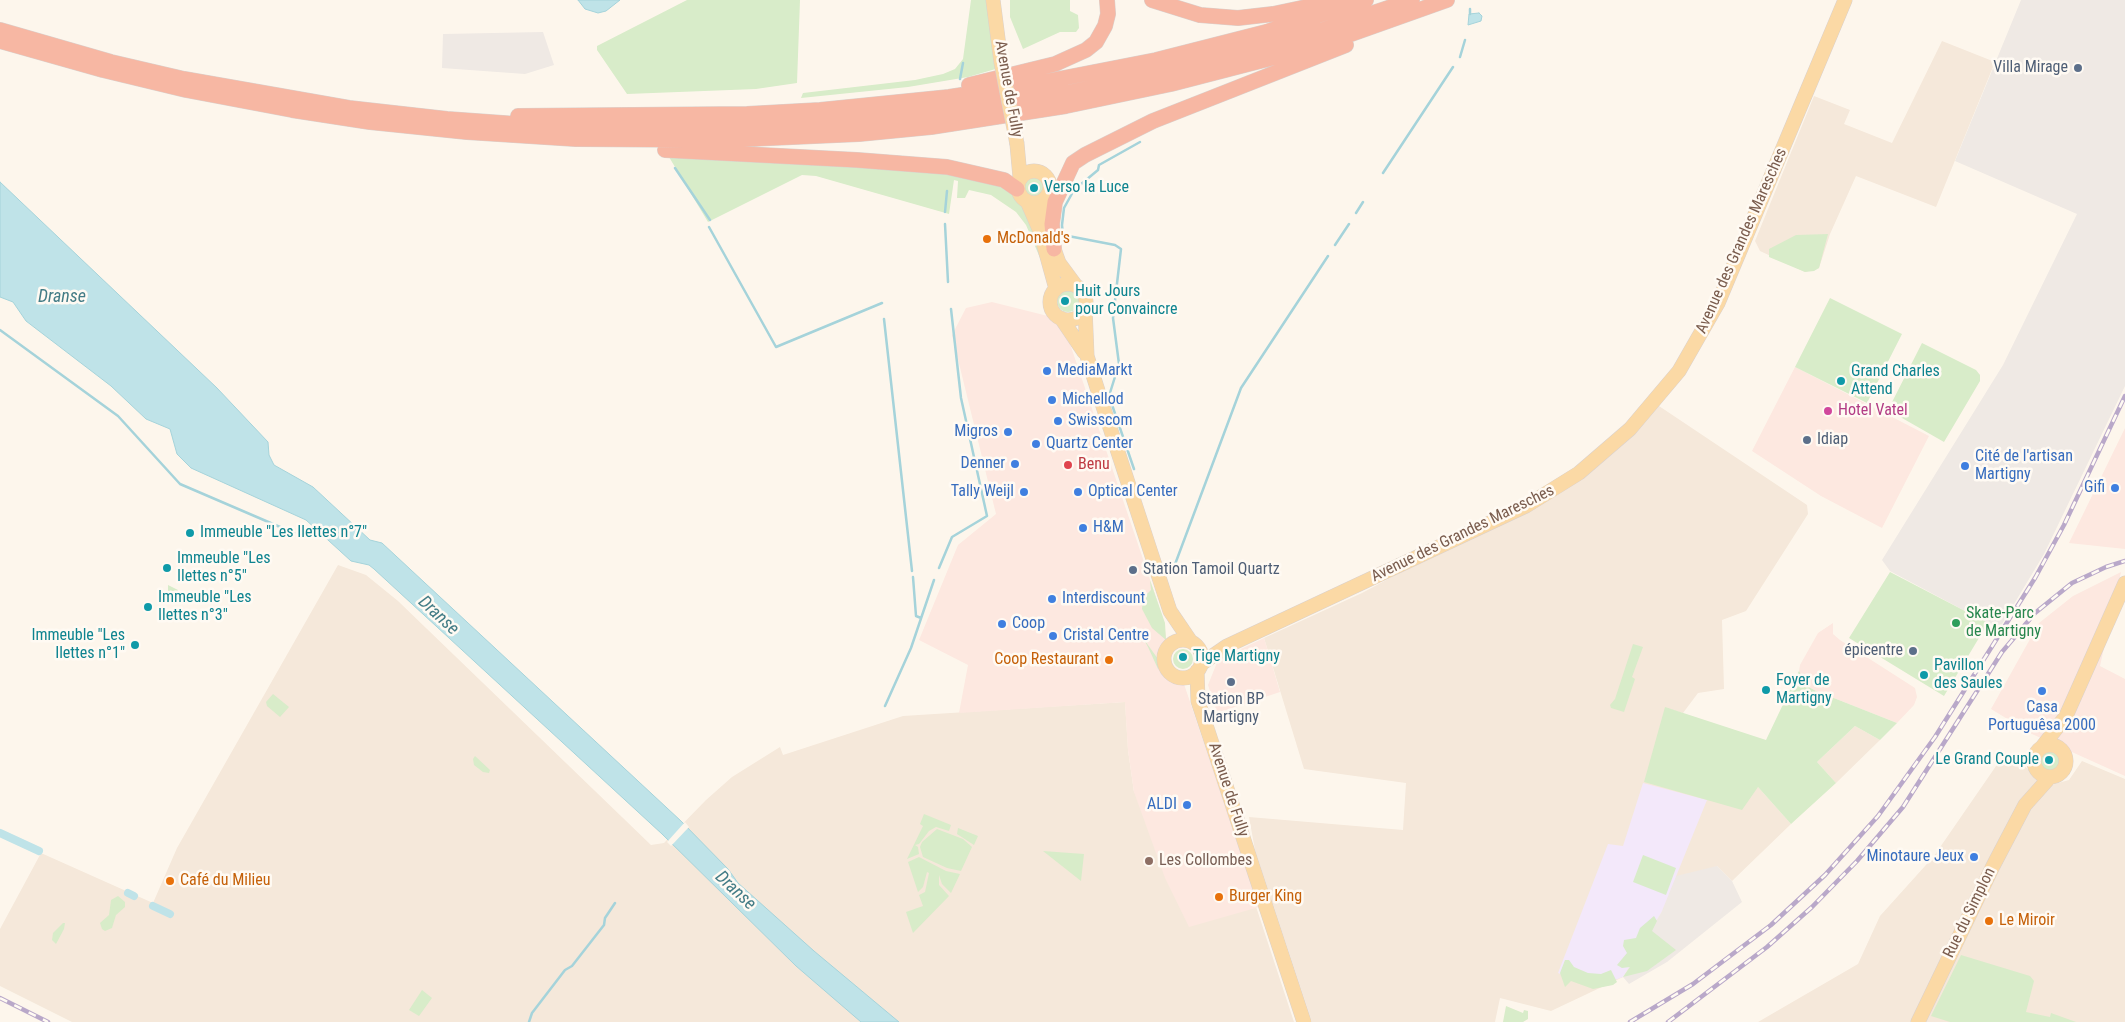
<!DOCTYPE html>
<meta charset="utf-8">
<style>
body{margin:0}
canvas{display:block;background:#fdf6ec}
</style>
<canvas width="2125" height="1022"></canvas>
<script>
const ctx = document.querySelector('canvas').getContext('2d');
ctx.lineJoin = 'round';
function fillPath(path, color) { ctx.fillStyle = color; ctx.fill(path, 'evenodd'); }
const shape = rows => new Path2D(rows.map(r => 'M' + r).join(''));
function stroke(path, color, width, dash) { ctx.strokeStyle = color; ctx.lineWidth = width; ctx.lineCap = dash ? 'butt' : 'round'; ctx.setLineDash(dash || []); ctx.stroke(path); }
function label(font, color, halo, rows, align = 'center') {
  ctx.font = font + ' "Roboto Condensed",sans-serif'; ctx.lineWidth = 5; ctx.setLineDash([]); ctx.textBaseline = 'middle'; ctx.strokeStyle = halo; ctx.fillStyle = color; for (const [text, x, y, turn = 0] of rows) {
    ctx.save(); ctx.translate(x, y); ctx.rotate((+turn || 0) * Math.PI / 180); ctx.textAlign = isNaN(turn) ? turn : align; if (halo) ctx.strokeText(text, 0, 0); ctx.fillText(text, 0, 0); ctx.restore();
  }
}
const residential = shape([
 [1942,41,1995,62,1936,207,1856,176,1830,234,1819,268,1805,272,1760,251,1755,241,1814,96,1850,110,1844,124,1892,143],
 [1650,400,1807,505,1808,514,1746,611,1722,620,1724,689,1698,693,1683,713,1665,708,1758,787,1791,824,1732,881,1717,866,1662,911,1623,977,1551,1011,1500,998,1495,1022,1312,1022,1255,850,1249,817,1403,830,1406,783,1304,769,1264,638,1362,593,1489,525,1552,487,1621,432],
 [338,565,366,575,398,601,651,845,664,843,706,800,732,777,780,747,783,755,903,716,1125,702,1128,750,1134,792,1239,855,1294,1022,72,1022,0,986,0,929,41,853,153,903,177,848],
 [1855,726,1880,740,1836,783,1817,762],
 [2005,753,2051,785,2069,780,2082,761,2125,779,2125,1022,1758,1022,1858,964,1880,916,1934,856]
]);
const commercial = shape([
 [992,302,1048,316,1066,332,1163,618,1167,643,1160,666,1184,684,1259,907,1189,927,1165,878,1134,792,1128,750,1125,702,959,713,968,665,919,640,958,545,996,514,952,335,966,308],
 [1795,367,1929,436,1882,528,1821,496,1752,451],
 [2125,428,2125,549,2069,543],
 [2121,572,2100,666,2125,679,2125,776,2032,734,1991,709,2039,623,2073,596],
 [1833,623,1833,634,1840,640,1915,688,1917,697,1914,705,1897,723,1816,691,1807,686,1799,671,1800,665,1818,633],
 [1264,638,1280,692,1217,713,1208,685,1218,660]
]);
const industrial = shape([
 [2021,0,2125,0,2125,386,2044,554,1999,629,1890,571,1882,560,2003,365,2077,214,1955,161],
 [543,32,554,65,525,74,442,68,443,34],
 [1717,866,1732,881,1742,902,1667,962,1629,984,1623,977,1662,911,1676,876]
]);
const education = shape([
 [1643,783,1707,800,1662,911,1623,977,1593,988,1558,973,1608,844,1623,846]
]);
const green = shape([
 [687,0,800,0,797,83,756,89,627,94,597,50,597,46],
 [971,0,990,0,999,68,968,77,908,87,801,98,803,93,915,80,943,74,955,69,963,59],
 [1010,0,1070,0,1070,11,1078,15,1079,28,1076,32,1060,32,1023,49,1010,17],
 [669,157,823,164,952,174,998,183,1012,194,1027,212,1049,279,1026,225,1016,212,991,195,969,190,965,198,957,198,958,181,954,180,949,214,816,176,802,175,708,222],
 '1023 187a10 10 0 1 1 20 0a10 10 0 1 1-20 0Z',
 [1828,234,1819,268,1814,271,1805,272,1769,257,1769,249,1796,235],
 '1057 301a11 11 0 1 1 22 0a11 11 0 1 1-22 0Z',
 [1830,298,1902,334,1867,403,1795,367],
 [1922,343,1976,370,1980,375,1980,381,1944,442,1888,410],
 [1890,572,1988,623,1944,696,1849,638],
 [1150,580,1165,623,1166,640,1152,628,1142,609,1143,598,1151,590],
 [168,585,178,590,173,599,168,596],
 [1143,638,1158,659,1158,669,1148,647],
 [1633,644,1643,647,1632,677,1635,679,1624,712,1611,708,1610,705,1615,699],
 '1173 659a10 10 0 1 1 20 0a10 10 0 1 1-20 0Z',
 [1799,671,1807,686,1816,691,1897,723,1880,740,1855,726,1817,762,1836,783,1791,824,1758,787,1742,810,1644,782,1665,707,1766,740],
 [273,694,289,707,280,717,267,706,266,702],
 '2040 760a10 10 0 1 1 20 0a10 10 0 1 1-20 0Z',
 [475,756,490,770,489,773,483,772,474,765,473,759],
 [924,814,951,825,949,831,936,827,929,831,919,844,915,845,918,847,919,854,907,859,923,826,920,824],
 [958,828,978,836,974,845,957,834],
 [937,829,963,839,972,847,961,871,947,868,923,857,920,847,922,842],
 [1043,851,1084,854,1081,881],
 [1643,855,1676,868,1666,895,1633,882],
 [919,857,946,871,960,874,951,893,942,884,939,875,939,885,949,896,913,933,906,912,923,906,919,895,925,892,929,873,927,872,923,887,918,892,908,862],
 [118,896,125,902,125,907,116,915,112,928,105,931,102,929,100,923,109,915,111,900],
 [1654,916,1657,921,1652,931,1676,950,1647,971,1623,977,1630,967,1622,968,1617,965,1627,953,1623,946,1624,940,1636,938,1640,928],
 [63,923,65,923,64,929,56,944,52,940,53,933],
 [1961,955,2030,976,2034,981,2026,1012,2050,1017,2051,1013,2076,1022,1950,1022,1931,1016],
 [1565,960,1569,960,1574,967,1588,973,1601,974,1611,970,1617,982,1613,985,1593,989,1571,981,1565,987,1560,973],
 [422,990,432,998,419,1016,409,1010],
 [1506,1006,1523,1013,1524,1010,1528,1011,1528,1019,1523,1022,1503,1022]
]);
const water = shape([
 [578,0,620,0,606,11,598,13,585,9,578,0],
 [1479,13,1482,16,1481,21,1468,25,1469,14,1479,13],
 [0,182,217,388,268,442,269,455,274,465,313,487,370,540,382,543,681,821,728,869,738,883,814,951,899,1022,861,1022,796,966,662,834,374,569,369,565,351,561,306,520,191,468,177,454,170,429,146,419,111,386,26,321,13,302,0,297,0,182]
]);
const pier = shape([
 [685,822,689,827,671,846,667,842]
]);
const stream = shape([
 [1470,14,1470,9],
 [1460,57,1465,40],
 [960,79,963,63],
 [675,168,710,220],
 [1383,173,1453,67],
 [945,212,947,191],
 [1356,213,1363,202],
 [945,224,948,282],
 [709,227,776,347,882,303],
 [1335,245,1349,224],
 [884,319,912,571],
 [0,330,118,416,180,484,294,533],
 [1134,469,1109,396,1119,364,1113,318,1121,249,1115,245,1063,235,1062,225,1064,208,1074,190,1098,170,1099,165,1140,142],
 [1174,567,1241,388,1328,256],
 [939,568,952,537,987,516,961,398,951,309],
 [913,577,916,616,921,618],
 [885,706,911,648,934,580],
 [529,1022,532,1013,565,970,572,966,604,925,605,918,615,903]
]);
const canal = shape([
 [0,833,39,851],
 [128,893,134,896],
 [153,906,170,914]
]);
const major = shape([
 [993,0,1001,62],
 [1017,144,1020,177],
 '1018 187a16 16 0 1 1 32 0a16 16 0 1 1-32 0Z',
 [1046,197,1044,214,1047,229,1059,263,1076,286],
 [1027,201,1040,231,1056,289],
 '1050 302a18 18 0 1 1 36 0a18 18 0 1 1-36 0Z',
 [1085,308,1087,356,1099,394,1170,611,1191,642],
 [1061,318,1084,352],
 '1164 659a19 19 0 1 1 38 0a19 19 0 1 1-38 0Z',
 [1201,664,1227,646,1526,506,1579,473,1630,429,1679,371,1718,303,1845,0],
 [1197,671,1198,701,1304,1022],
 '2034 761a16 16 0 1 1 32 0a16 16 0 1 1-32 0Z',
 [2042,747,2066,716,2125,583],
 [1918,1022,1993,866,2025,805,2050,777]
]);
const highway = shape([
 [1152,0,1200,15,1238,18,1273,14,1340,0],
 [0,30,111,62,184,79,349,108,447,119,558,127,727,129,896,117,1002,104,1070,92,1164,73,1244,52,1322,30,1412,0],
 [0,41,103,70,186,90,292,110,370,122,467,132,576,139,726,140,859,134,931,127,1066,106,1171,84,1287,54,1343,37,1447,0],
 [969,85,1055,64,1086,50,1096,42,1105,26,1108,14,1107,0],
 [518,116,747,114,820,110,949,97,1033,84,1156,60,1266,32,1366,0],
 [665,150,857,160,947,167,1004,180,1017,189],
 [1054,249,1052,224,1055,202,1073,163,1085,155,1153,121,1346,45]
]);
const rail = shape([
 [0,998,48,1022],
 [1630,1022,1693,984,1771,925,1825,875,1878,816,1935,737,2035,578,2064,525,2125,396],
 [1668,1022,1767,947,1812,907,1857,861,1903,807,2002,652,2035,613,2072,583,2106,567,2125,561]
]);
const majorBridge = shape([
 [1001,62,1017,144]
]);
const markers = [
 [2078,68,5,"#5c6f8a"],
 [1034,188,5,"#0f9aa8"],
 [987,239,5,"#e8710a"],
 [1065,301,5,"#0f9aa8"],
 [1047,371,5,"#3f7fe0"],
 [1841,381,5,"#0f9aa8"],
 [1052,400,5,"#3f7fe0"],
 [1828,411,5,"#d1479c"],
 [1058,421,5,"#3f7fe0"],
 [1008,432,5,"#3f7fe0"],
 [1807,440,5,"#5c6f8a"],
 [1036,444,5,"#3f7fe0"],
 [1015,464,5,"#3f7fe0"],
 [1068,465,5,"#e0444e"],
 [1965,466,5,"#3f7fe0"],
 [2115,488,5,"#3f7fe0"],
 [1024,492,5,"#3f7fe0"],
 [1078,492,5,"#3f7fe0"],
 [1083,528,5,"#3f7fe0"],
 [190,533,5,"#0f9aa8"],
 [167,568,5,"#0f9aa8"],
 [1133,570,5,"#5c6f8a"],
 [1052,599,5,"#3f7fe0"],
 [148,607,5,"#0f9aa8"],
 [1956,623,5,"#2e9e5b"],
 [1002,624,5,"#3f7fe0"],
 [1053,636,5,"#3f7fe0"],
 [135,645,5,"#0f9aa8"],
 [1913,651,5,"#5c6f8a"],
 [1183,657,5,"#0f9aa8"],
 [1109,660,5,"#e8710a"],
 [1924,675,5,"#0f9aa8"],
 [1231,682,5,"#5c6f8a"],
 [1766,690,5,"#0f9aa8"],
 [2042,691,5,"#3f7fe0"],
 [2049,760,5,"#0f9aa8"],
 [1187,805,5,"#3f7fe0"],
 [1974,857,5,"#3f7fe0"],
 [1149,861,5,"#8d6e63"],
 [170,881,5,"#e8710a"],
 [1219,897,5,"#e8710a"],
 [1989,921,5,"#e8710a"]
];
const serviceNames = [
 ["Villa Mirage",2068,68],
 ["Idiap",1817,440,"left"],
 ["Station Tamoil Quartz",1143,570,"left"],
 ["épicentre",1903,651],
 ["Station BP",1231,700,"center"],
 ["Martigny",1231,718,"center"]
];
const streetNames = [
 ["Avenue de Fully",1008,89,80],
 ["Avenue des Grandes Maresches",1742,241,-66],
 ["Avenue des Grandes Maresches",1463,534,-26],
 ["Avenue de Fully",1228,790,72],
 ["Rue du Simplon",1970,913,-64]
];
const cultureNames = [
 ["Verso la Luce",1044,188],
 ["Huit Jours",1075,292],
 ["pour Convaincre",1075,310],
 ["Grand Charles",1851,372],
 ["Attend",1851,390],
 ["Immeuble \"Les Ilettes n°7\"",200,533],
 ["Immeuble \"Les",177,559],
 ["Ilettes n°5\"",177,577],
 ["Immeuble \"Les",158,598],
 ["Ilettes n°3\"",158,616],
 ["Immeuble \"Les",125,636,"right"],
 ["Ilettes n°1\"",125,654,"right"],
 ["Tige Martigny",1193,657],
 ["Pavillon",1934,666],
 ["des Saules",1934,684],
 ["Foyer de",1776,681],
 ["Martigny",1776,699],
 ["Le Grand Couple",2039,760,"right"]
];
const foodNames = [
 ["McDonald's",997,239],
 ["Coop Restaurant",1099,660,"right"],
 ["Café du Milieu",180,881],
 ["Burger King",1229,897],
 ["Le Miroir",1999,921]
];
const shopNames = [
 ["MediaMarkt",1057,371],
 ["Michellod",1062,400],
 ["Swisscom",1068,421],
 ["Migros",998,432,"right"],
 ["Quartz Center",1046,444],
 ["Cité de l'artisan",1975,457],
 ["Martigny",1975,475],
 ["Denner",1005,464,"right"],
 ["Gifi",2105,488,"right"],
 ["Tally Weijl",1014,492,"right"],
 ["Optical Center",1088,492],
 ["H&M",1093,528],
 ["Interdiscount",1062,599],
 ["Coop",1012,624],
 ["Cristal Centre",1063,636],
 ["Casa",2042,708,"center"],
 ["Portuguêsa 2000",2042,726,"center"],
 ["ALDI",1177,805,"right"],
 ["Minotaure Jeux",1964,857,"right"]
];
const hotelNames = [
 ["Hotel Vatel",1838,411]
];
const healthNames = [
 ["Benu",1078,465]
];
const leisureNames = [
 ["Skate-Parc",1966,614],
 ["de Martigny",1966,632]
];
const educationNames = [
 ["Les Collombes",1159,861]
];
const waterNames = [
 ["Dranse",62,297],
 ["Dranse",438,616,43],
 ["Dranse",735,891,43]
];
fillPath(residential, '#f5e8da');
fillPath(commercial, '#fde8e0');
fillPath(industrial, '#efe9e4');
fillPath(education, '#f3e8fa');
fillPath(green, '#d8ecc9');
fillPath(water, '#bfe3e8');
stroke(water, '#a5d3da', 1);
fillPath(pier, '#fdf6ec');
stroke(stream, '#a5d3da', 2.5);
stroke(canal, '#bfe3e8', 8);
stroke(major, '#dad1cd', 15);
stroke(highway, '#dad1cd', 16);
stroke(major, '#fbd9a5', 14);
stroke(highway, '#f7b7a3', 15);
stroke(rail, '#b9a8c9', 4.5);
stroke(rail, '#fffaf3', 2.5, [8]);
stroke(majorBridge, '#dad1cd', 15, []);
stroke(majorBridge, '#fbd9a5', 14);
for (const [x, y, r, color] of markers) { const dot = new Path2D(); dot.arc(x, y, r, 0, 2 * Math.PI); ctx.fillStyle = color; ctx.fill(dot); stroke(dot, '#fffaf3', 2); }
label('16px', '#4e5e75', '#fffaf3', serviceNames, 'right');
label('16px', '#7a5c4d', '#fffaf3', streetNames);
label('16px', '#0d838f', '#fffaf3', cultureNames, 'left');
label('16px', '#c56008', '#fffaf3', foodNames, 'left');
label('16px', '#366cbe', '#fffaf3', shopNames, 'left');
label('16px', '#b23c85', '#fffaf3', hotelNames, 'left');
label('16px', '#be3a42', '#fffaf3', healthNames, 'left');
label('16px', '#27864d', '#fffaf3', leisureNames, 'left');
label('16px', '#785e54', '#fffaf3', educationNames, 'left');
label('italic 18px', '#437c86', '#fffaf3', waterNames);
</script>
